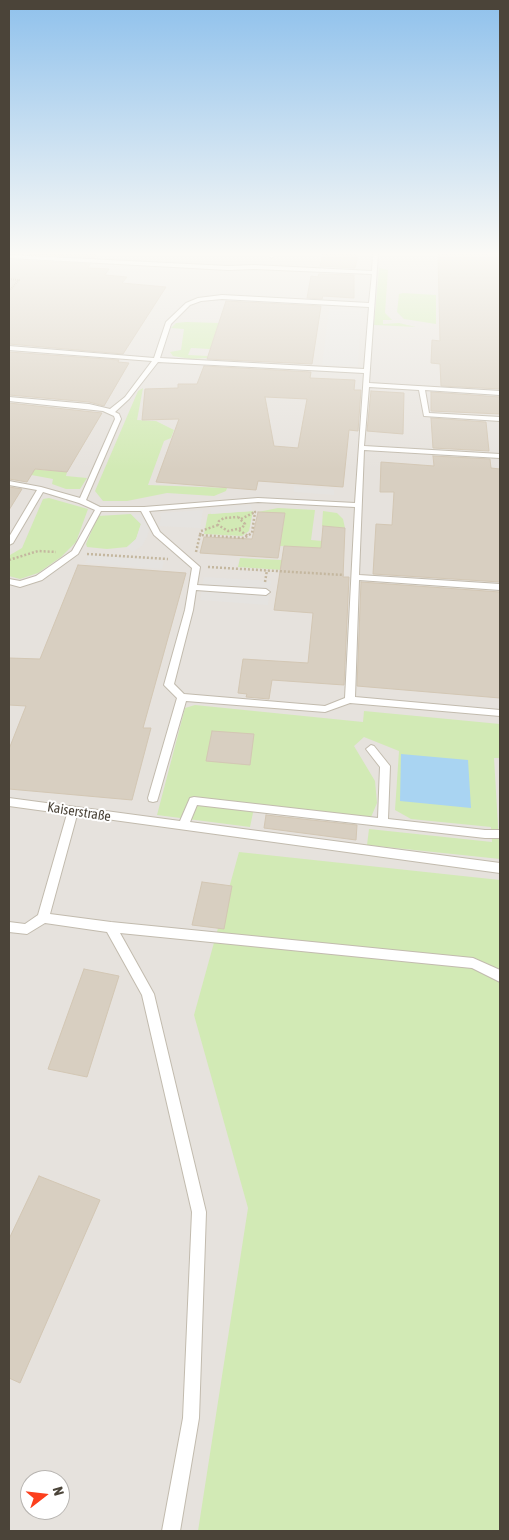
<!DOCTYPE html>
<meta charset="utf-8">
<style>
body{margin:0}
#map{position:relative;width:509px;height:1540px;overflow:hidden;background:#f6f3ec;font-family:"Asap Condensed",sans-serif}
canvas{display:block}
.frame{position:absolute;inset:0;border:10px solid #4b4439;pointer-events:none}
.north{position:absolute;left:20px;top:1470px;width:50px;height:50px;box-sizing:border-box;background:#fff;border:1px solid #b7b4b0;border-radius:50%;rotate:74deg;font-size:14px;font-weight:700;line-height:20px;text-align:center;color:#4b4439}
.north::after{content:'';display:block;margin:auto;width:18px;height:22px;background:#fc3f1d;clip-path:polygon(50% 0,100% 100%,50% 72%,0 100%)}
</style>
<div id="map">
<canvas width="509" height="1540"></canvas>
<div class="frame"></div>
<div class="north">N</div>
</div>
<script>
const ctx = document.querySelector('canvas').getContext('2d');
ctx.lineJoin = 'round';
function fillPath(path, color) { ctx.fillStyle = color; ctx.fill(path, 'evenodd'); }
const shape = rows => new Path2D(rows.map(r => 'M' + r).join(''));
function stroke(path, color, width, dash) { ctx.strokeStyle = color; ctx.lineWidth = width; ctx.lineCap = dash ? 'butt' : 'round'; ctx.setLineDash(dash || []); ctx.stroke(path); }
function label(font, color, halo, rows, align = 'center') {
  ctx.font = font + ' "Asap Condensed",sans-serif'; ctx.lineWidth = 4; ctx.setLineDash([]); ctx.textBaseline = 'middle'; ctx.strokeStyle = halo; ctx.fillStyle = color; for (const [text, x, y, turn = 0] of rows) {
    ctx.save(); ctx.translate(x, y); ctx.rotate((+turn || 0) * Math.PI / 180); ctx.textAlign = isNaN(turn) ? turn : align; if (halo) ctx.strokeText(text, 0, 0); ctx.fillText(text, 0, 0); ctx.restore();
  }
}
const industrial = shape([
 [9,254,500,254,500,1531,9,1531],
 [30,1480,60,1480,60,1510,30,1510]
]);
const green = shape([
 [379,268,388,270,385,313,392,320,383,320,383,324,399,323,416,327,374,325],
 [403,293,436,295,436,324,404,319,397,312,399,294],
 [186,322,219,323,210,349,191,348,188,355,208,356,207,358,191,359,173,356,170,352,181,350,184,329,171,328,176,323],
 [143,388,137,420,156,421,174,430,171,438,164,441,148,485,227,488,226,491,214,496,167,493,127,501,103,501,95,491,138,391],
 [29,469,67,472,66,476,87,478,80,489,66,489,52,484,53,479,26,474],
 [49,498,88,509,76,542,61,557,38,573,20,579,9,576,10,555,22,548,43,499],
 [278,508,315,510,311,540,322,541,321,548,280,546,285,514,258,512],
 [253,511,249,531,242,536,204,534,208,514],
 [323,511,337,513,343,519,345,528,322,526],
 [131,514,141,524,136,539,127,547,107,549,87,547,86,544,98,516],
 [240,558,343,563,342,574,238,567],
 [195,705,363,722,364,711,500,724,500,758,494,758,500,859,367,845,369,829,492,842,491,827,411,819,395,810,399,751,364,737,354,746,375,781,377,803,369,822,254,808,250,827,157,815,185,708],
 [239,852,500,880,500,1531,198,1531,248,1208,194,1015]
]);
const parking = shape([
 [329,309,361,310,358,366,322,365],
 [294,486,332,489,334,490,334,495,294,492],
 [251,505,252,511,211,514,210,508],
 [203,510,200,528,158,526,161,519,160,513],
 [131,514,142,515,150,527,147,537,142,546,132,552,127,547,136,539,141,524],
 [88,555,153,560,164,561,162,569,85,563],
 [204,577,271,581,268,605,200,600]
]);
const water = shape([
 [401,754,468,760,471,808,400,801]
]);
const building = shape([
 [28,254,97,254,95,257,28,254],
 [323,254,358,255,355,268,320,266,323,254],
 [438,254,500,254,500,389,441,386,440,364,431,363,432,340,440,341,438,254],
 [9,260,90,264,88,268,109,269,105,275,127,277,122,283,166,287,123,354,9,344,9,260],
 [319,274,354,275,354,298,323,296,322,299,307,298,311,276,318,277,319,274],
 [226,301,321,306,312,364,207,359,226,301],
 [9,352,119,360,118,362,129,363,104,406,89,402,9,395,9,352],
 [204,366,311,372,310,378,355,380,354,390,361,390,358,431,349,430,343,487,258,481,256,490,156,482,179,419,142,420,145,389,178,388,178,384,197,384,204,366],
 [265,397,307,399,298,448,274,446,265,397],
 [371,391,404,393,403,434,367,431,371,391],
 [431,392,500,397,500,414,431,411,431,392],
 [9,403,102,413,67,472,35,469,27,482,9,479,9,403],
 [431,418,486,422,489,451,433,448,431,418],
 [433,456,490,459,491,468,500,469,500,582,373,574,376,524,392,525,394,492,380,492,381,462,434,466,433,456],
 [9,487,22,489,9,510,9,487],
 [258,512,285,513,278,558,200,553,204,537,252,539,258,512],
 [323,526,345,528,343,577,349,577,344,685,272,680,269,699,246,697,247,694,238,693,243,659,308,663,313,613,274,610,284,546,321,548,323,526],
 [78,565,186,573,143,728,151,728,132,800,9,789,9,749,26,706,9,705,9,658,40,659,78,565],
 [361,582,500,592,500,698,357,686,361,582],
 [212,731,254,734,250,765,206,761,212,731],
 [266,815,357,825,356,840,264,828,266,815],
 [202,882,232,886,224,929,192,925,202,882],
 [84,969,119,976,87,1077,48,1069,84,969],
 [39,1176,100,1200,20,1383,9,1378,9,1239,39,1176]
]);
const pathFar1 = shape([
 [9,279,19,280,9,291]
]);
const path = shape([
 [238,517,245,524,242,528,228,531,218,525,219,521,224,518,238,517],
 [241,519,255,512],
 [218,525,201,531,200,535,244,538,252,533,255,512,257,512],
 [239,530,248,536],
 [196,552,200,535],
 [87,554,168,559],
 [9,560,38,551,56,552],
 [208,567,344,575],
 [265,582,267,570]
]);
const lane = shape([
 [270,254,275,254,272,258,269,256,270,254],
 [373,254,378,254,369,383,500,391,500,395,425,390,429,413,500,417,500,421,424,416,419,390,369,387,364,446,500,454,500,458,364,450,359,575,500,584,500,590,359,580,355,697,500,710,500,716,350,703,325,712,186,701,158,798,157,801,153,802,149,801,148,798,177,698,164,685,185,610,192,568,154,535,141,511,101,511,78,554,42,580,20,587,9,584,9,579,20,581,36,576,72,551,95,510,79,503,43,492,13,543,9,545,9,537,37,490,9,485,9,481,41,487,80,498,115,419,114,416,103,411,9,401,9,397,89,404,110,409,125,397,152,361,9,350,9,346,154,358,166,322,186,303,198,298,222,295,369,303,372,274,254,269,228,270,9,258,9,255,228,266,254,265,372,271,373,254],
 [222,299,369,307,364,369,160,358,171,324,190,305,201,301,222,299],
 [158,362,364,373,355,503,258,498,144,507,100,507,86,500,121,419,119,414,115,412,129,399,158,362],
 [258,502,355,507,345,698,325,706,184,694,174,684,193,610,196,590,266,595,270,592,266,589,197,585,200,567,160,532,149,511,258,502],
 [371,745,374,746,390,766,388,819,485,830,500,830,500,838,485,838,197,805,190,822,500,863,500,873,77,815,50,914,111,922,473,958,500,970,500,982,472,968,120,933,154,994,206,1212,199,1418,180,1531,162,1531,183,1418,192,1212,142,995,107,932,45,923,27,934,9,932,9,922,25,924,38,915,67,814,9,806,9,798,180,821,190,798,194,797,378,818,380,767,366,749,371,745]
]);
const streetNames = [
 ["Kaiserstraße",79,812,9]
];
fillPath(industrial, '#e6e2dd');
fillPath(green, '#d2eab5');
fillPath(parking, '#e5e3e0');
fillPath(water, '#a9d4f2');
fillPath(building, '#d8cfc1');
stroke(building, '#d3c7b4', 1);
stroke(lane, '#c2bbae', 2);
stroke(pathFar1, '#c4b79f', 2, [1, 1]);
stroke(path, '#c4b79f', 2.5, [2, 2]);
fillPath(lane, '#fff');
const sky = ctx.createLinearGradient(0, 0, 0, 470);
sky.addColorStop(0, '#8fc1ec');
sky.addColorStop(0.54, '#fbfaf6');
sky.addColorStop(1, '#fbfaf600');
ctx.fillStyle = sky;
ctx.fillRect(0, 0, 509, 470);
label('14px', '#4b4439', '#fff', streetNames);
</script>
